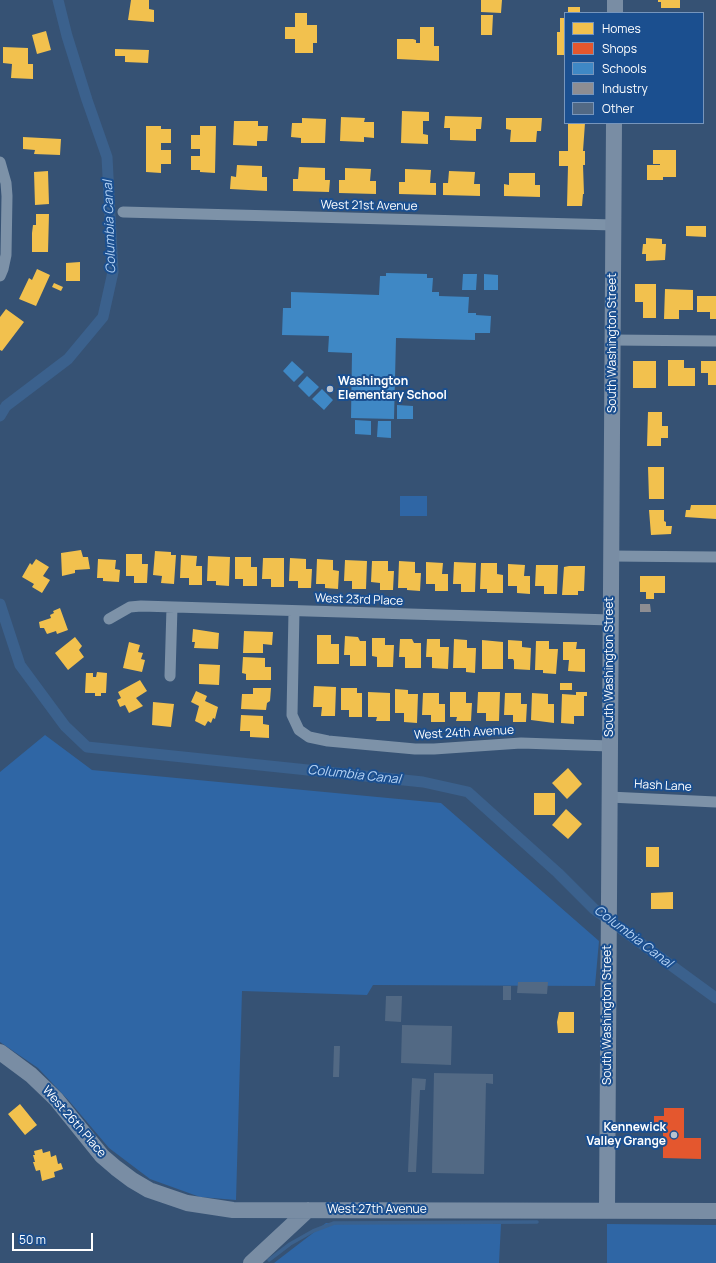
<!DOCTYPE html>
<style>
body{margin:0}
#map{position:relative;width:716px;height:1263px;overflow:hidden;background:#365274;font-family:Manrope,sans-serif}
canvas{display:block}
.legend{position:absolute;left:564px;top:12px;width:140px;height:112px;box-sizing:border-box;background:#1b4f8f;border:1px solid #7695bc;margin:0;padding:5px 7px;list-style:none;font-size:12px;color:#fff}
.legend li{display:flex;align-items:center;gap:8px;height:20px}
.legend b{width:20px;border:1px solid #7695bc}
.scale{position:absolute;left:12px;top:1233px;width:81px;height:18px;box-sizing:border-box;border:2px solid #fff;border-top:0;padding-left:5px;font-size:12px;line-height:14px;white-space:nowrap;color:#fff;-webkit-text-stroke:3px #1b4f8f;paint-order:stroke}
</style>
<div id="map">
<canvas width="716" height="1263"></canvas>
<ul class="legend">
<li><b style="height:11px;background:#f2c14e"></b>Homes</li>
<li><b style="height:11px;background:#e4572e"></b>Shops</li>
<li><b style="height:11px;background:#3f88c5"></b>Schools</li>
<li><b style="height:11px;background:#8d8d92"></b>Industry</li>
<li><b style="height:11px;background:#526984"></b>Other</li>
</ul>
<div class="scale">50 m</div>
</div>
<script>
const ctx = document.querySelector('canvas').getContext('2d');
ctx.lineJoin = 'round';
function fillPath(path, color) { ctx.fillStyle = color; ctx.fill(path, 'evenodd'); }
const shape = rows => new Path2D(rows.map(r => 'M' + r).join(''));
function stroke(path, color, width, dash) { ctx.strokeStyle = color; ctx.lineWidth = width; ctx.lineCap = dash ? 'butt' : 'round'; ctx.setLineDash(dash || []); ctx.stroke(path); }
function label(font, color, halo, rows, align = 'center') {
  ctx.font = font + ' Manrope,sans-serif'; ctx.lineWidth = 4; ctx.setLineDash([]); ctx.textBaseline = 'middle'; ctx.strokeStyle = halo; ctx.fillStyle = color; for (const [text, x, y, turn = 0] of rows) {
    ctx.save(); ctx.translate(x, y); ctx.rotate((+turn || 0) * Math.PI / 180); ctx.textAlign = isNaN(turn) ? turn : align; if (halo) ctx.strokeText(text, 0, 0); ctx.fillText(text, 0, 0); ctx.restore();
  }
}
const green = shape([
 [400,496,427,496,427,516,400,516],
 [45,735,92,770,441,803,599,941,595,986,373,985,367,995,242,991,236,1200,200,1197,150,1179,109,1148,70,1102,38,1068,0,1042,0,772],
 [326,1223,501,1224,499,1263,274,1263],
 [607,1224,716,1225,716,1263,607,1263]
]);
const homes = shape([
 [131,0,149,0,149,9,154,10,154,22,128,20],
 [481,0,502,0,501,13,481,12],
 [658,0,680,0,680,8,661,8,661,2,658,2],
 [568,7,580,7,580,13,568,13],
 [295,13,307,13,307,25,317,25,317,43,313,43,313,53,295,53,295,39,285,39,285,27,295,27],
 [481,15,493,15,492,35,481,35],
 [560,18,565,18,565,55,557,55,557,32,560,32],
 [420,27,434,27,434,46,439,46,439,61,397,59,397,39,413,39,416,40,416,43,420,43],
 [46,31,51,50,37,54,32,35],
 [3,47,28,48,28,64,33,64,33,79,11,78,12,64,3,63],
 [115,49,149,50,148,63,125,62,125,56,115,56],
 [402,111,429,112,429,121,423,121,423,134,428,135,428,144,401,143],
 [445,116,482,117,481,129,476,129,476,141,450,140,450,128,444,128],
 [341,117,365,118,364,122,374,122,374,138,364,137,364,142,340,141],
 [302,118,326,119,325,143,301,143,301,138,291,137,292,123,302,123],
 [506,118,542,118,541,131,537,131,536,142,510,142,511,130,506,129],
 [234,121,258,121,258,126,268,126,267,141,257,141,257,146,233,145],
 [568,123,585,123,583,151,585,151,585,165,583,165,584,194,583,194,582,206,567,206,568,166,559,166,559,151,568,151],
 [146,126,161,126,161,129,171,129,171,143,161,143,161,150,171,150,171,164,161,164,161,173,146,172],
 [200,126,216,126,215,173,200,172,200,170,191,170,191,156,200,156,200,149,191,149,191,135,200,135],
 [23,137,61,139,60,155,34,154,35,150,23,149],
 [653,150,676,150,676,177,663,177,663,180,647,180,647,165,660,165,660,164,653,164],
 [237,165,262,166,262,177,267,177,267,191,230,189,231,176,236,177],
 [299,167,325,168,325,180,330,180,329,192,293,191,293,179,298,179],
 [345,168,371,169,370,181,376,181,376,194,339,193,339,180,345,180],
 [405,169,431,170,430,183,436,183,436,195,399,194,399,182,405,182],
 [48,171,49,204,35,205,34,172],
 [449,171,475,172,474,184,480,184,480,196,443,195,443,183,448,183],
 [509,173,535,173,535,185,540,185,540,197,504,196,504,184,509,185],
 [36,214,49,214,48,252,32,252,32,233,33,225,36,225],
 [686,226,706,226,706,237,686,236],
 [646,238,662,239,662,244,666,244,665,260,646,261,646,254,642,254,643,244,646,244],
 [80,262,80,281,66,281,66,263],
 [37,269,50,275,36,306,19,299,29,278,32,280],
 [54,283,63,287,61,291,52,287],
 [635,284,656,284,656,318,643,318,643,302,635,302],
 [665,289,693,290,693,310,679,310,679,319,664,319],
 [697,296,716,296,716,319,710,319,710,312,697,312],
 [6,309,24,322,2,351,0,350,0,317],
 [668,360,684,360,684,368,695,368,695,386,668,386],
 [633,361,656,361,656,388,633,388],
 [701,361,716,361,716,385,708,385,708,373,701,373],
 [648,412,662,412,662,426,668,426,668,438,661,438,661,446,647,446],
 [648,467,664,467,664,499,649,499],
 [691,505,716,505,716,519,685,517,686,510,690,510],
 [649,510,664,510,664,521,666,522,666,526,672,526,671,534,651,535],
 [81,550,83,557,88,557,90,569,75,570,75,573,62,576,61,553],
 [155,551,171,552,171,555,176,555,174,584,161,583,162,576,153,575],
 [126,554,142,554,142,564,148,564,147,583,134,583,134,576,126,576],
 [181,555,197,556,196,566,202,566,202,585,189,585,189,578,180,578],
 [208,556,230,557,229,586,216,585,216,581,207,581],
 [235,557,251,557,251,567,257,567,257,586,243,586,243,579,235,579],
 [263,558,284,558,284,587,271,587,271,579,262,579],
 [290,558,306,559,306,569,312,569,311,588,298,588,298,581,289,581],
 [36,559,49,567,43,576,50,580,42,593,32,587,34,584,22,577,30,563,32,565],
 [98,559,116,560,115,569,120,570,119,582,103,581,103,578,97,578],
 [317,559,333,560,333,570,339,571,338,589,325,588,325,584,316,584],
 [345,560,367,561,366,589,352,589,352,581,344,581],
 [372,561,388,561,388,571,394,571,393,590,380,590,380,583,371,582],
 [399,561,415,562,415,573,421,573,420,591,407,590,407,588,398,588],
 [426,562,443,563,442,574,448,574,448,591,435,591,435,584,426,584],
 [454,562,476,563,475,592,461,592,461,584,453,584],
 [481,563,497,563,497,574,503,575,503,593,487,593,487,589,480,589],
 [508,564,525,565,524,576,530,576,530,594,517,593,517,586,508,586],
 [536,565,558,565,557,594,544,594,544,586,535,586],
 [569,566,585,566,584,591,578,591,578,595,562,595,564,567],
 [640,576,665,576,665,593,654,593,654,599,646,599,646,592,640,592],
 [60,608,68,630,57,634,56,631,47,634,44,628,40,628,39,622,51,618,50,615,54,613,53,611],
 [193,629,219,633,218,649,194,648,195,642,192,642],
 [244,631,273,632,272,645,263,644,263,653,243,653],
 [317,635,331,635,331,644,339,644,339,664,317,664],
 [345,636,358,637,360,641,366,641,366,666,350,666,350,655,344,655],
 [75,637,82,646,79,650,84,657,68,670,55,653],
 [372,638,385,638,385,645,394,645,393,667,377,667,377,657,372,656],
 [400,639,412,639,414,643,421,643,421,668,405,668,405,657,399,657],
 [427,639,440,639,440,647,449,647,448,669,432,668,432,657,426,657],
 [454,639,467,640,467,648,476,648,475,673,466,672,466,668,453,668],
 [482,640,503,642,503,669,482,669],
 [508,640,522,641,522,647,531,648,530,670,514,669,514,661,513,659,508,659],
 [536,641,549,641,549,649,558,649,556,674,543,673,543,670,535,670],
 [129,642,140,645,138,652,143,653,141,659,145,660,142,672,123,668],
 [563,642,577,642,576,649,585,649,585,672,568,671,569,660,563,660],
 [243,657,265,658,265,667,271,667,271,680,246,680,246,674,242,673],
 [199,664,220,665,219,685,199,684],
 [97,672,107,673,106,693,101,693,101,696,95,696,95,693,85,693,86,673,93,673,93,677,96,677],
 [140,680,147,691,136,698,143,706,129,713,125,705,120,707,117,700,121,698,118,692],
 [560,683,572,683,572,690,560,690],
 [314,686,336,687,335,716,321,716,322,707,313,707],
 [253,688,271,688,270,701,267,703,266,710,241,709,242,694,253,694],
 [341,688,357,688,357,693,362,693,362,717,349,717,349,710,341,710],
 [395,689,408,690,408,694,418,694,417,723,404,722,404,713,395,713],
 [196,691,207,696,205,701,218,707,215,719,213,718,211,723,208,721,205,726,195,721,199,706,191,702],
 [368,692,390,693,390,721,376,721,377,717,368,717],
 [450,692,466,692,466,703,472,703,471,721,456,721,457,717,450,717],
 [478,692,500,692,499,721,486,721,486,713,477,713],
 [576,692,587,692,587,696,584,696,584,716,574,716,574,724,561,723,562,694,576,695],
 [423,693,439,693,439,704,445,704,445,722,431,722,431,715,422,715],
 [505,693,521,693,521,704,527,704,526,722,513,722,513,715,504,715],
 [532,693,548,694,548,704,554,704,554,723,531,720],
 [153,702,174,704,171,727,152,725],
 [241,715,263,716,263,724,269,725,269,738,250,737,250,731,240,731],
 [568,768,582,784,567,799,552,783],
 [534,793,555,793,555,815,534,815],
 [566,809,582,824,568,839,552,825],
 [646,847,659,847,659,867,646,867],
 [673,892,673,909,651,909,651,893],
 [559,1012,574,1012,574,1033,558,1033,557,1022],
 [20,1104,37,1125,25,1135,8,1114],
 [42,1149,43,1153,50,1151,51,1157,56,1155,58,1164,61,1163,63,1169,54,1172,55,1177,42,1181,40,1170,36,1171,33,1162,35,1162,33,1155,35,1155,34,1151]
]);
const shops = shape([
 [664,1108,684,1108,684,1138,701,1138,701,1159,663,1158,663,1132,654,1132,654,1116,664,1116]
]);
const schools = shape([
 [386,273,427,274,427,278,433,278,432,292,439,292,439,296,469,297,468,313,476,313,476,315,491,316,490,333,475,333,475,340,396,338,394,419,351,418,352,353,328,352,329,336,282,335,283,308,291,308,291,292,379,295,380,276,386,276],
 [463,274,477,274,476,290,462,290],
 [484,274,498,275,498,290,484,290],
 [292,361,304,372,294,382,283,371],
 [307,376,319,387,309,397,298,386],
 [322,389,333,400,324,410,312,399],
 [397,405,413,406,413,419,397,419],
 [355,420,371,421,371,435,355,434],
 [378,421,391,421,391,438,377,437]
]);
const industry = shape([
 [640,604,650,604,651,612,640,612]
]);
const stream = shape([
 [269,1260,290,1244,313,1231,334,1223,537,1222]
]);
const canal = shape([
 [0,416,6,406,68,359,103,317,113,272,107,157,87,100,67,36,58,0],
 [0,604,20,665,65,726,87,747,423,782,468,792,558,873,594,909,716,998]
]);
const building = shape([
 [518,982,548,982,547,994,517,993],
 [503,986,511,986,511,1000,503,1000],
 [386,996,402,996,401,1022,385,1021],
 [402,1025,452,1026,451,1065,401,1063],
 [334,1046,340,1046,339,1077,333,1077],
 [434,1073,493,1074,493,1084,486,1083,484,1174,432,1173],
 [412,1078,426,1079,425,1090,420,1090,416,1172,408,1172]
]);
const street = shape([
 [0,162,6,183,7,196,6,255,3,269,0,276],
 [123,212,614,225],
 [613,340,716,341],
 [611,556,716,557],
 [294,611,292,715,299,730,309,737,328,741,415,749,434,749,521,743,610,746],
 [109,619,130,607,141,606,611,620],
 [170,676,172,607],
 [609,797,716,802]
]);
const secondary = shape([
 [615,13,615,0],
 [0,1052,31,1075,56,1099,102,1156,116,1168,132,1180,149,1190,187,1203,233,1210,716,1211],
 [607,1210,614,123],
 [251,1263,308,1210]
]);
const markers = [
 [330,389,4,"#b9c2ce"],
 [674,1135,4,"#b9c2ce"]
];
const streetNames = [
 ["West 21st Avenue",369,206,1],
 ["South Washington Street",613,343,-90],
 ["West 23rd Place",359,600,2],
 ["South Washington Street",610,667,-90],
 ["West 24th Avenue",464,733,-3],
 ["Hash Lane",663,786,3],
 ["South Washington Street",608,1015,-90],
 ["West 26th Place",74,1122,49],
 ["West 27th Avenue",377,1210]
];
const poiNames = [
 ["Washington",338,382],
 ["Elementary School",338,396],
 ["Kennewick",666,1128,"right"],
 ["Valley Grange",666,1142,"right"]
];
const waterNames = [
 ["Columbia Canal",110,227,-92],
 ["Columbia Canal",354,775,6],
 ["Columbia Canal",633,937,37]
];
fillPath(green, '#2f66a5');
fillPath(homes, '#f2c14e');
fillPath(shops, '#e4572e');
fillPath(schools, '#3f88c5');
fillPath(industry, '#8d8d92');
stroke(stream, '#3b618d', 3.5);
stroke(canal, '#3b618d', 11);
fillPath(building, '#526984');
stroke(street, '#7d92a8', 11);
stroke(secondary, '#798da4', 16);
for (const [x, y, r, color] of markers) { const dot = new Path2D(); dot.arc(x, y, r, 0, 2 * Math.PI); ctx.fillStyle = color; ctx.fill(dot); stroke(dot, '#1b4f8f', 1.5); }
label('12px', '#fff', '#1b4f8f', streetNames);
label('bold 12px', '#fff', '#1b4f8f', poiNames, 'left');
label('italic 13px', '#b5d3f5', '#1b4f8f', waterNames);
</script>
